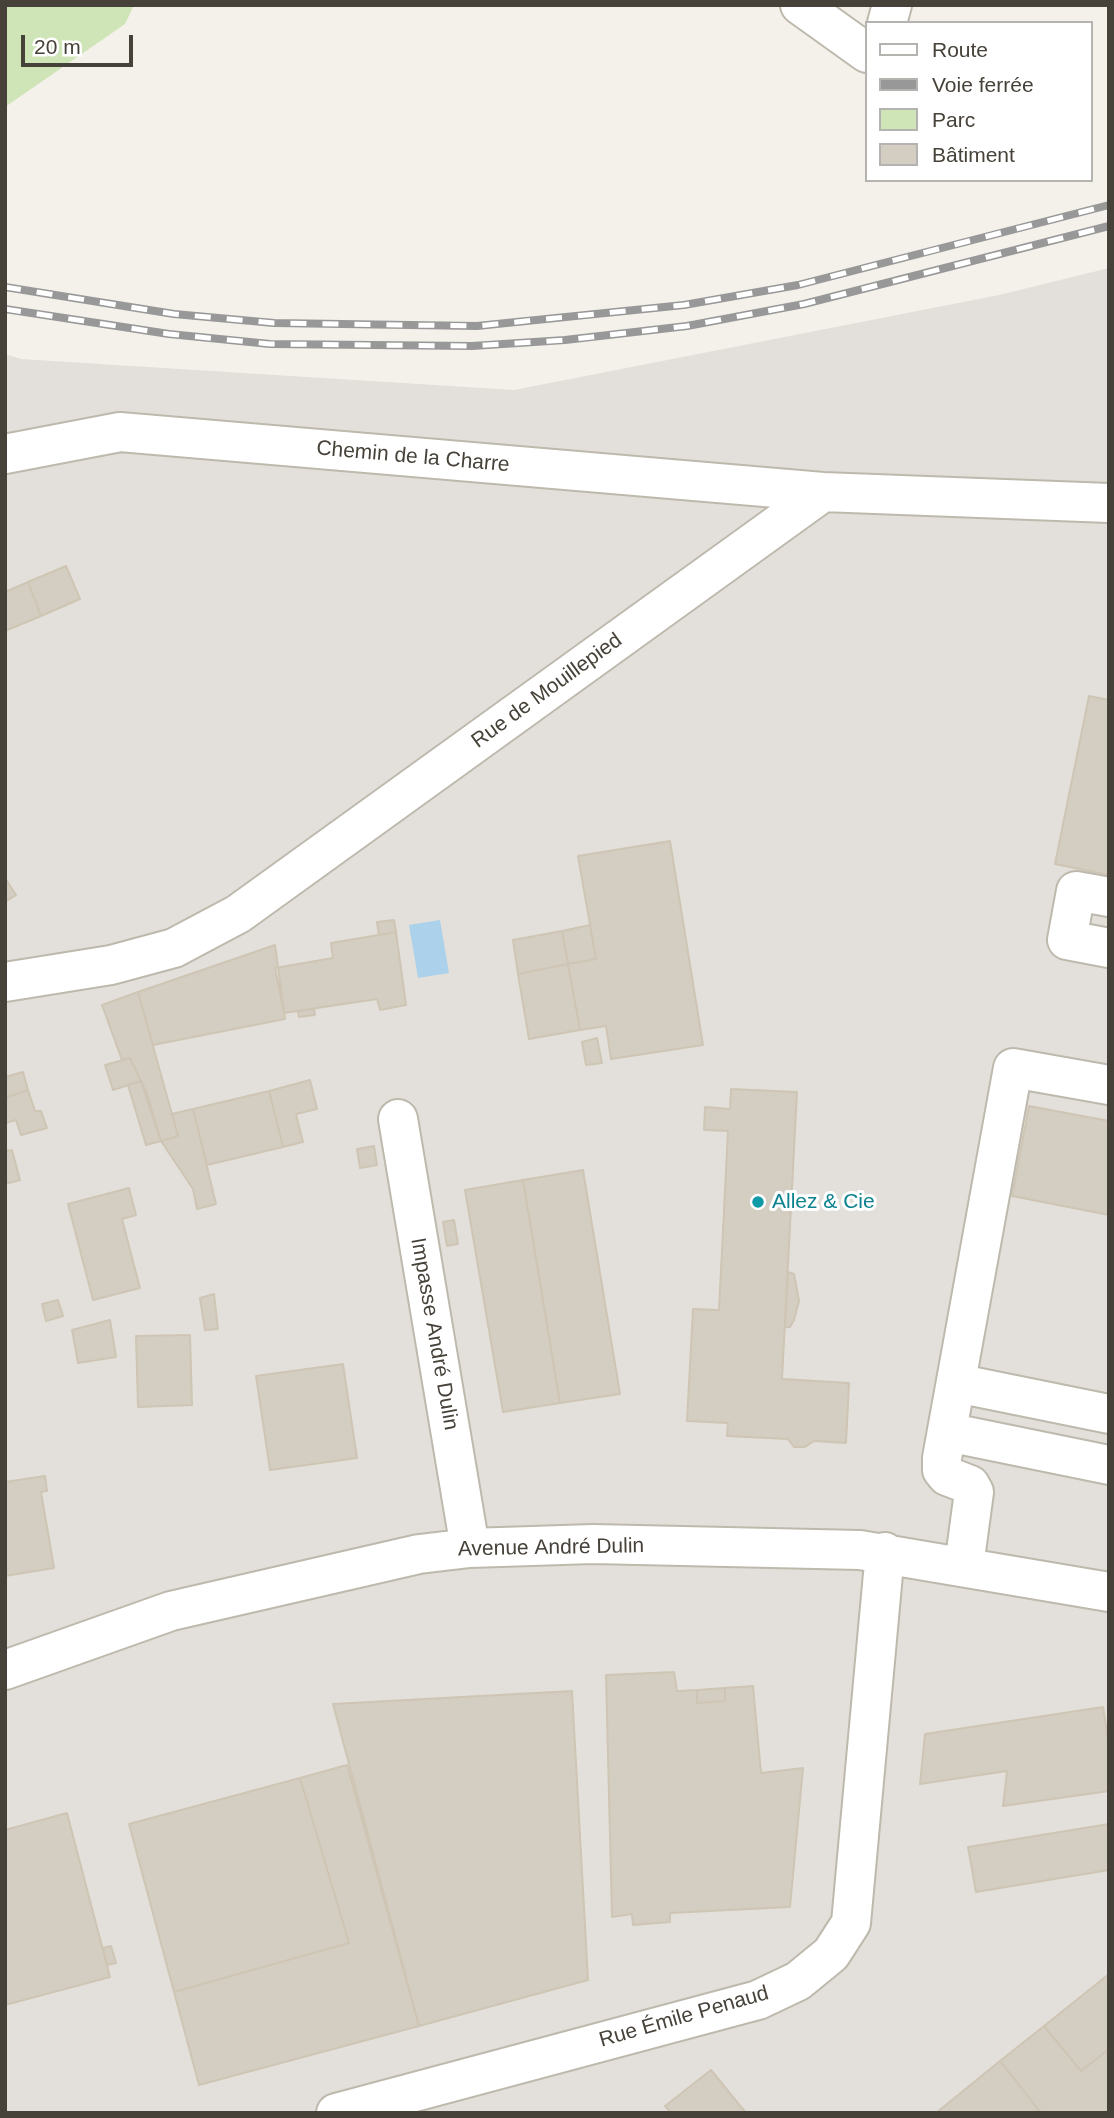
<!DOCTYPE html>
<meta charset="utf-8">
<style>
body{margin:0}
#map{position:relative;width:1114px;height:2118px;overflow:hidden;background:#f4f1ea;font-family:Arial,sans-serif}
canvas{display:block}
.frame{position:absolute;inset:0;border:7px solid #474239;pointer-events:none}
.legend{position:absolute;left:865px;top:21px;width:228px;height:161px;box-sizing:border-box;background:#fff;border:2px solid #b5b3b0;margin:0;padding:9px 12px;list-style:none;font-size:21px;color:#474239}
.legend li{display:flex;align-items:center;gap:14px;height:35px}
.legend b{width:35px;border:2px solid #b5b3b0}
.scale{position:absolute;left:21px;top:35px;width:112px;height:32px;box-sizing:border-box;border:4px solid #474239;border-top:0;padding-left:9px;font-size:21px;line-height:24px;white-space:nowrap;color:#474239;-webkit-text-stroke:5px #fff;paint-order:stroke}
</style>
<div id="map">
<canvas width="1114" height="2118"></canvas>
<div class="frame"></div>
<ul class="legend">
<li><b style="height:9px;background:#fff"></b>Route</li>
<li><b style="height:9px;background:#989898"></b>Voie ferrée</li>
<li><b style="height:19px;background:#cfe4b7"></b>Parc</li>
<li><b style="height:19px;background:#d4cdc1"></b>Bâtiment</li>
</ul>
<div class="scale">20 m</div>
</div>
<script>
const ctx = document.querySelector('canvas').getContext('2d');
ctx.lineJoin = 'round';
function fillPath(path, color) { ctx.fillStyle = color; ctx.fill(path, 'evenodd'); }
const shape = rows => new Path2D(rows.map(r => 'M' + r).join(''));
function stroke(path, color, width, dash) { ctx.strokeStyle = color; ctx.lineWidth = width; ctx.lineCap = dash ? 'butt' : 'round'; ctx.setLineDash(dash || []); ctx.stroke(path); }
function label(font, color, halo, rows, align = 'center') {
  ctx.font = font + ' Arial,sans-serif'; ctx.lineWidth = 6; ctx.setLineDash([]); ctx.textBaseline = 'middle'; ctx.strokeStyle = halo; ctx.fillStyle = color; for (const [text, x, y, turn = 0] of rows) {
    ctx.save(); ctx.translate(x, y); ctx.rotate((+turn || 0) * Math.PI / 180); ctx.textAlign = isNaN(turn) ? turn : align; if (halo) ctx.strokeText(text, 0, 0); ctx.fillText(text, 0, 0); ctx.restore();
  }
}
const industrial = shape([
 [1109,268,1109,2113,5,2113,5,354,21,359,514,390,999,295]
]);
const green = shape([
 [5,5,134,5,125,24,5,107]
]);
const water = shape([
 [440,920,449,973,418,978,409,925]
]);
const building = shape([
 [66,566,80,599,41,616,28,582,66,566],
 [28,582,41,616,5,631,5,592,28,582],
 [1089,696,1109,700,1109,875,1055,864,1089,696],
 [670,841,703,1045,611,1059,606,1026,580,1030,568,964,596,959,578,856,670,841],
 [5,878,16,895,5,902,5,878],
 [394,920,396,932,379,935,377,922,394,920],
 [590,925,596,959,568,964,562,931,590,925],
 [562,931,568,964,518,974,513,940,562,931],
 [396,932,406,1005,380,1010,377,999,284,1013,275,968,333,958,331,943,396,932],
 [275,945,285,1019,153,1045,138,992,275,945],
 [568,964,580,1030,529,1039,518,974,568,964],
 [138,992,178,1136,161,1141,147,1094,130,1058,122,1060,102,1005,138,992],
 [314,1009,315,1015,299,1017,298,1011,314,1009],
 [597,1038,602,1063,586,1065,582,1042,597,1038],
 [130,1058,141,1081,113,1090,105,1065,130,1058],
 [23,1072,28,1090,5,1098,5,1077,23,1072],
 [310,1080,317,1109,296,1114,303,1142,283,1147,269,1091,310,1080],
 [141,1081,161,1141,146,1145,128,1085,141,1081],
 [731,1089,797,1092,782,1379,849,1383,846,1443,814,1441,805,1447,794,1447,788,1439,727,1436,728,1423,687,1421,693,1309,719,1310,728,1131,704,1130,705,1107,730,1109,731,1089],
 [28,1090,35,1111,41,1111,47,1128,21,1135,16,1120,5,1123,5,1098,28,1090],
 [269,1091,283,1147,207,1165,193,1109,269,1091],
 [1029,1106,1109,1121,1109,1215,1012,1196,1029,1106],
 [193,1109,216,1204,197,1209,193,1189,161,1141,178,1136,172,1114,193,1109],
 [374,1146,377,1165,360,1168,357,1149,374,1146],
 [12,1150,20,1180,5,1184,5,1151,12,1150],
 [583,1170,620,1394,560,1403,523,1180,583,1170],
 [523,1180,560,1403,503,1412,465,1190,523,1180],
 [129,1188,136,1215,122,1219,140,1288,93,1300,68,1204,129,1188],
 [454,1220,458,1244,447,1246,443,1222,454,1220],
 [788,1272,794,1274,799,1301,794,1320,790,1327,785,1327,788,1272],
 [214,1294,218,1329,205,1330,200,1298,214,1294],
 [58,1300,63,1316,46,1321,42,1304,58,1300],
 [110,1320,116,1357,78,1363,72,1330,110,1320],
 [190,1335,192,1405,138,1407,136,1336,190,1335],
 [343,1364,357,1458,270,1470,256,1376,343,1364],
 [45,1476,47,1491,41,1492,54,1568,5,1576,5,1482,45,1476],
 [674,1672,677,1691,697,1690,697,1703,725,1701,725,1688,753,1686,761,1773,803,1768,790,1907,670,1913,670,1922,633,1925,632,1914,612,1917,606,1675,674,1672],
 [725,1688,725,1701,697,1703,697,1690,725,1688],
 [572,1691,588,1980,419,2026,333,1704,572,1691],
 [1103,1707,1109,1745,1109,1791,1003,1806,1007,1771,920,1784,925,1734,1103,1707],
 [347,1765,419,2026,199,2085,174,1992,349,1943,300,1778,347,1765],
 [300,1778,349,1943,174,1992,129,1824,300,1778],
 [67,1813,110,1977,5,2005,5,1830,67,1813],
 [1109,1824,1109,1870,976,1892,968,1847,1109,1824],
 [111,1946,116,1963,107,1965,103,1948,111,1946],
 [1109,1974,1109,2049,1081,2071,1044,2026,1109,1974],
 [1044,2026,1081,2071,1109,2049,1109,2113,1041,2113,1000,2061,1044,2026],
 [1000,2061,1041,2113,936,2113,1000,2061],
 [711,2070,746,2113,671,2113,665,2106,711,2070]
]);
const minor = shape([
 [800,5,867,53],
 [887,23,892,5],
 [5,454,120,432,823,492,1109,503],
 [1109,897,1076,891,1067,940,1109,948],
 [5,982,111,965,174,948,238,914,823,492],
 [398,1119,470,1548],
 [956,1383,1109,1414],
 [947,1432,1109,1465],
 [964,1566,974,1492,970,1485,947,1476,942,1470,942,1458,1013,1068,1109,1085],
 [5,1670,171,1611,419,1554,470,1548,593,1544,860,1550,1109,1592],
 [336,2113,758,2000,798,1981,831,1954,851,1923,885,1552]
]);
const rail = shape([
 [5,287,174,314,274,323,477,326,684,305,798,285,1109,205],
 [5,309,169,334,270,344,472,346,565,340,687,326,804,304,1109,226]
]);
const markers = [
 [758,1202,7,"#0f9aa8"]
];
const streetNames = [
 ["Chemin de la Charre",413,457,5],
 ["Rue de Mouillepied",547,691,-36],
 ["Impasse André Dulin",434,1334,80],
 ["Avenue André Dulin",551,1548,-1],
 ["Rue Émile Penaud",684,2017,-16]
];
const cultureNames = [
 ["Allez & Cie",772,1202]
];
fillPath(industrial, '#e3e0db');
fillPath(green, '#cfe4b7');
fillPath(water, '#acd1ea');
fillPath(building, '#d4cdc1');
stroke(building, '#cec5b4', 2);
stroke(minor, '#beb9ad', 42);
stroke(minor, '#fff', 38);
stroke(rail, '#989898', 8);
stroke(rail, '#fff', 5, [16]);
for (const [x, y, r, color] of markers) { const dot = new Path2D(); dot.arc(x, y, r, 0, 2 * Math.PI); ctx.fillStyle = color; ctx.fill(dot); stroke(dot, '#fff', 2.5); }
label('21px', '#474239', '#fff', streetNames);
label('21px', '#0d838f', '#fff', cultureNames, 'left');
</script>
